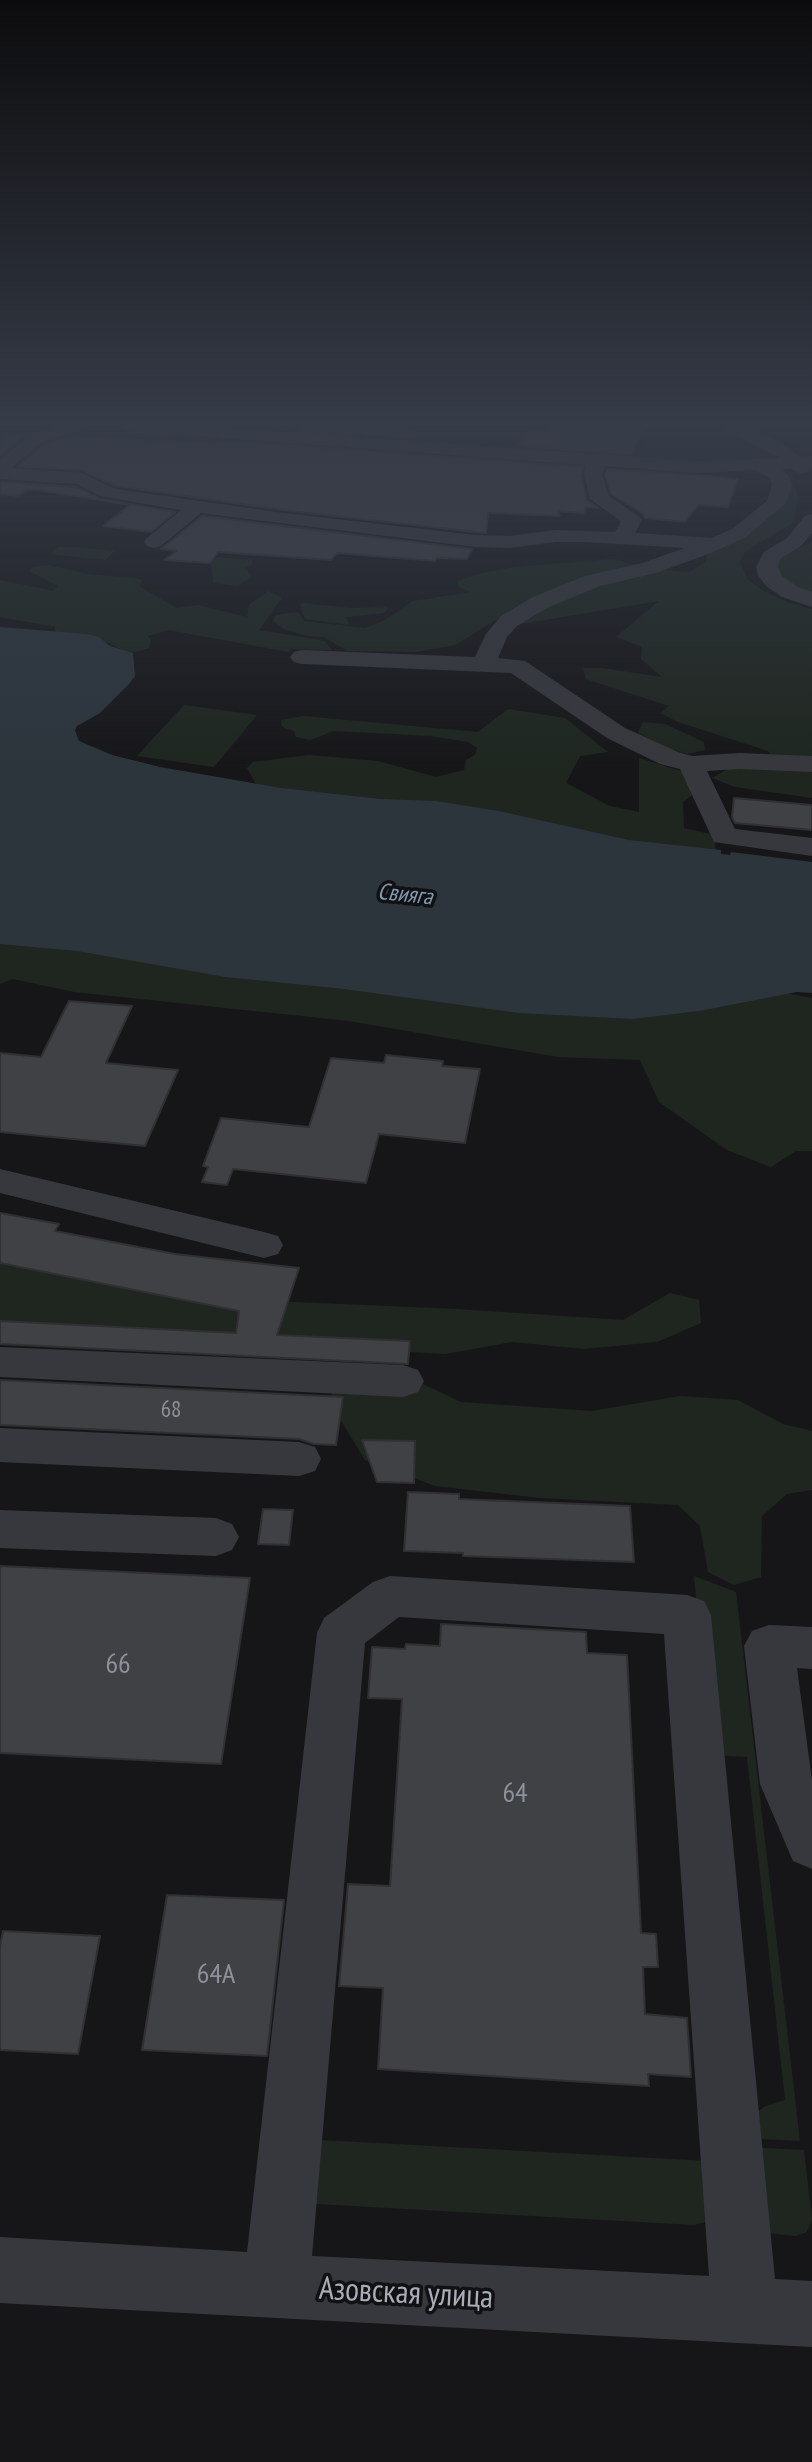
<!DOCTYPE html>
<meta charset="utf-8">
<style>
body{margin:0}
canvas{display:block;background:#161618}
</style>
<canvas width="812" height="2462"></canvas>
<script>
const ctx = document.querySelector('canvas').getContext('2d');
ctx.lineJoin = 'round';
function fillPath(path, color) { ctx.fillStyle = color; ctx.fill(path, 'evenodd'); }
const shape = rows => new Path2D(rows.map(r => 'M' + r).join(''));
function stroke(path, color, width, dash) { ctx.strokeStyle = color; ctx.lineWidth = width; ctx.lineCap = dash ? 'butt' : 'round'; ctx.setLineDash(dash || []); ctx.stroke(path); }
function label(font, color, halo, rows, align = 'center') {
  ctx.font = font + ' "PT Sans Narrow",sans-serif'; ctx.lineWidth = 7; ctx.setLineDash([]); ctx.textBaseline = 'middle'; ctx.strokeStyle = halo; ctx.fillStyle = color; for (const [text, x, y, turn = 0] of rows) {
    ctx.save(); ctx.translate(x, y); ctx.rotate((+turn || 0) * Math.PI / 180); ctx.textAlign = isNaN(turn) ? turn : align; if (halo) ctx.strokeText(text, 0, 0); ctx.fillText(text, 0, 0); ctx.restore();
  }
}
const green = shape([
 [648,426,709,426,754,443,751,447,762,458,691,462,640,458,648,439],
 [759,426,783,430,812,426,812,454,746,427],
 [787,474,793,477,798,498,793,523,752,547,744,553,740,562,747,579,760,589,787,602,812,609,812,798,735,787,712,778,733,766,779,764,768,751,678,722,660,713,669,706,586,679,583,668,602,668,662,677,641,659,642,647,616,637,659,601,521,624,572,593,664,570,689,572,706,562,707,554,744,535,769,518,783,504],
 [812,542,812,595,783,580,776,563,779,557],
 [59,547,74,547,115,551,105,560,50,554],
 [217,557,252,560,253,563,245,568,252,577,237,586,214,583,210,562],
 [613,559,635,565,529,600,455,645,416,652,347,651,324,637,308,636,284,629,273,621,276,615,298,612,304,621,365,628,383,621,413,601,471,592,459,587,458,581,482,573,515,567],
 [49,565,86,574,135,578,142,580,139,586,176,608,198,605,247,617,249,605,268,591,282,598,259,630,325,641,332,650,291,649,289,652,168,630,148,636,151,641,149,648,136,652,123,651,110,643,54,633,55,627,0,617,0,580,53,591,58,586,29,571,32,567],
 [303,603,352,608,386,607,388,609,384,613,346,617,349,625,305,619,300,605],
 [184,705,221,710,257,715,214,767,137,756],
 [508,709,565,718,608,752,580,756,566,783,610,806,639,812,639,758,684,772,694,794,683,802,684,828,715,835,716,861,259,790,247,768,253,762,309,755,378,761,436,777,464,770,466,760,475,755,477,748,468,742,431,736,334,731,310,740,296,737,294,731,282,727,281,720,303,716,478,732],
 [643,722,665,724,704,742,705,750,688,754,664,747,638,733],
 [0,942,780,992,812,998,812,1151,796,1151,771,1167,727,1150,659,1102,640,1060,558,1057,349,1021,74,992,13,979,0,984],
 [0,1255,202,1298,457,1309,623,1320,670,1293,699,1300,701,1323,657,1342,584,1349,512,1342,445,1354,0,1330],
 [338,1377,412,1379,461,1402,592,1411,680,1396,738,1400,783,1424,812,1431,812,1490,787,1494,762,1516,761,1577,734,1585,708,1572,700,1526,678,1505,540,1498,435,1486,365,1460,329,1401],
 [694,1576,736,1592,800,2141,744,2138,754,2115,764,2107,785,2100,747,1757,712,1755],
 [321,2140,708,2161,709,2217,705,2222,694,2225,317,2204,311,2201],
 [744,2147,804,2150,812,2219,807,2232,796,2236,767,2233]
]);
const water = shape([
 [0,627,87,634,99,637,110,646,133,653,135,676,129,684,100,713,77,726,75,730,79,741,112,755,160,767,281,788,380,799,436,801,499,811,629,840,721,850,721,854,730,855,731,852,812,862,812,993,797,992,699,1011,633,1019,519,1013,344,989,225,977,77,951,0,944]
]);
const building = shape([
 [313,426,409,426,408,430,416,430,415,438,293,430,313,426],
 [549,426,645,426,631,454,517,446,529,430,549,432,549,426],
 [7,433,27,434,0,456,0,441,7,433],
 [71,436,210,444,247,442,583,467,581,476,587,500,598,508,586,507,584,513,558,511,560,516,488,513,486,533,475,532,283,510,130,488,114,485,81,470,18,466,46,443,71,436],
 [607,469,698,475,738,479,728,507,698,505,685,522,645,518,642,513,611,494,605,475,607,469],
 [0,482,76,487,100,499,175,512,151,532,103,526,130,505,38,490,26,490,18,496,0,494,0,482],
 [202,516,472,549,467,559,437,558,435,561,337,553,331,560,218,552,210,563,164,560,177,551,161,549,202,516],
 [734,798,812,805,812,830,735,823,732,817,734,798],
 [69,1001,132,1006,106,1063,178,1070,145,1146,0,1132,0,1053,41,1057,69,1001],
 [386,1055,443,1061,442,1066,480,1069,465,1143,379,1134,366,1183,233,1169,227,1185,202,1182,208,1167,203,1166,221,1118,309,1127,331,1058,384,1063,386,1055],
 [0,1213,59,1224,55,1231,175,1254,299,1268,277,1335,410,1341,408,1364,0,1344,0,1321,236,1333,239,1311,0,1263,0,1213],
 [0,1380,343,1397,336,1445,314,1444,299,1439,0,1425,0,1380],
 [362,1440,415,1441,414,1483,377,1482,362,1440],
 [408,1492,459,1494,459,1499,630,1506,634,1562,463,1556,463,1553,404,1551,408,1492],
 [263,1509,293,1510,289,1545,258,1544,263,1509],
 [0,1566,250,1578,221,1764,0,1753,0,1566],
 [441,1624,586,1632,587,1653,627,1655,641,1933,656,1934,658,1967,643,1967,645,2014,687,2018,691,2077,648,2074,649,2086,378,2069,383,1988,339,1986,348,1884,390,1886,402,1699,368,1698,372,1647,405,1649,406,1644,440,1646,441,1624],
 [167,1895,284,1900,267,2056,142,2050,167,1895],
 [3,1931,100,1936,78,2054,0,2050,0,1946,3,1931]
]);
const minor = shape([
 [57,426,85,426,82,430,45,441,11,468,81,473,113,488,130,491,283,513,475,535,509,536,556,530,615,532,621,521,590,499,584,475,586,465,129,431,120,426,201,426,695,461,781,458,721,430,718,426,742,426,777,440,801,457,812,456,812,468,808,472,801,474,791,468,782,469,788,475,792,485,786,503,746,537,711,553,656,573,600,586,549,607,517,626,507,637,498,658,525,661,625,728,678,752,692,756,740,753,812,756,812,772,740,769,707,771,735,829,812,838,812,856,714,842,680,769,660,764,607,738,511,673,302,664,294,662,290,657,294,652,302,650,475,657,486,634,501,616,533,597,585,576,642,563,685,548,584,542,556,542,509,548,475,547,201,513,161,546,154,548,147,546,144,542,147,538,181,510,100,496,77,484,0,479,0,459,33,433,57,426],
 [605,466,695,473,755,470,770,478,772,485,767,501,732,529,712,538,635,533,642,519,609,496,602,475,605,466],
 [812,514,812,533,801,546,780,559,778,567,782,576,798,587,812,592,812,607,782,597,766,586,758,575,756,567,764,552,787,538,805,516,812,514],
 [0,1169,264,1232,278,1236,283,1245,278,1254,264,1258,0,1193,0,1169],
 [0,1347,403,1365,418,1370,424,1381,418,1392,403,1397,0,1377,0,1347],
 [0,1428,299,1442,315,1447,321,1459,315,1471,299,1476,0,1462,0,1428],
 [0,1510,216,1518,232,1524,239,1537,232,1550,216,1556,0,1548,0,1510],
 [390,1576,687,1595,704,1601,711,1615,775,2279,812,2281,812,2347,0,2303,0,2237,247,2252,317,1633,324,1618,373,1582,390,1576],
 [399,1617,664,1634,709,2276,312,2256,365,1643,399,1617],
 [769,1625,812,1627,812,1669,797,1668,812,1781,812,1869,793,1861,760,1784,744,1646,752,1631,769,1625]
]);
const farWaternames = [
 ["Свияга",405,895,6]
];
const numberNames = [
 ["68",171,1410]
];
const nearNumbernames = [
 ["66",118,1665],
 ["64",515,1794],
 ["64А",216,1975]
];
const nearStreetnames = [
 ["Азовская улица",406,2294,3]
];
fillPath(green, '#1e261f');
fillPath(water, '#2c353c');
fillPath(building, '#404145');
stroke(building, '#303034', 2);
fillPath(minor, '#37383d');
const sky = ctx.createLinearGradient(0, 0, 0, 771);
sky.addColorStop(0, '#0c0c0d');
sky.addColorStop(0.55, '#363c48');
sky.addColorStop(1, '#363c4800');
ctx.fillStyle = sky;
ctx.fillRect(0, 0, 812, 771);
label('italic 23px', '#7f9bb3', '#111113', farWaternames);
label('23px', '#8e929b', null, numberNames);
label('28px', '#8e929b', null, nearNumbernames);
label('32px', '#a8adb8', '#111113', nearStreetnames);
</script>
